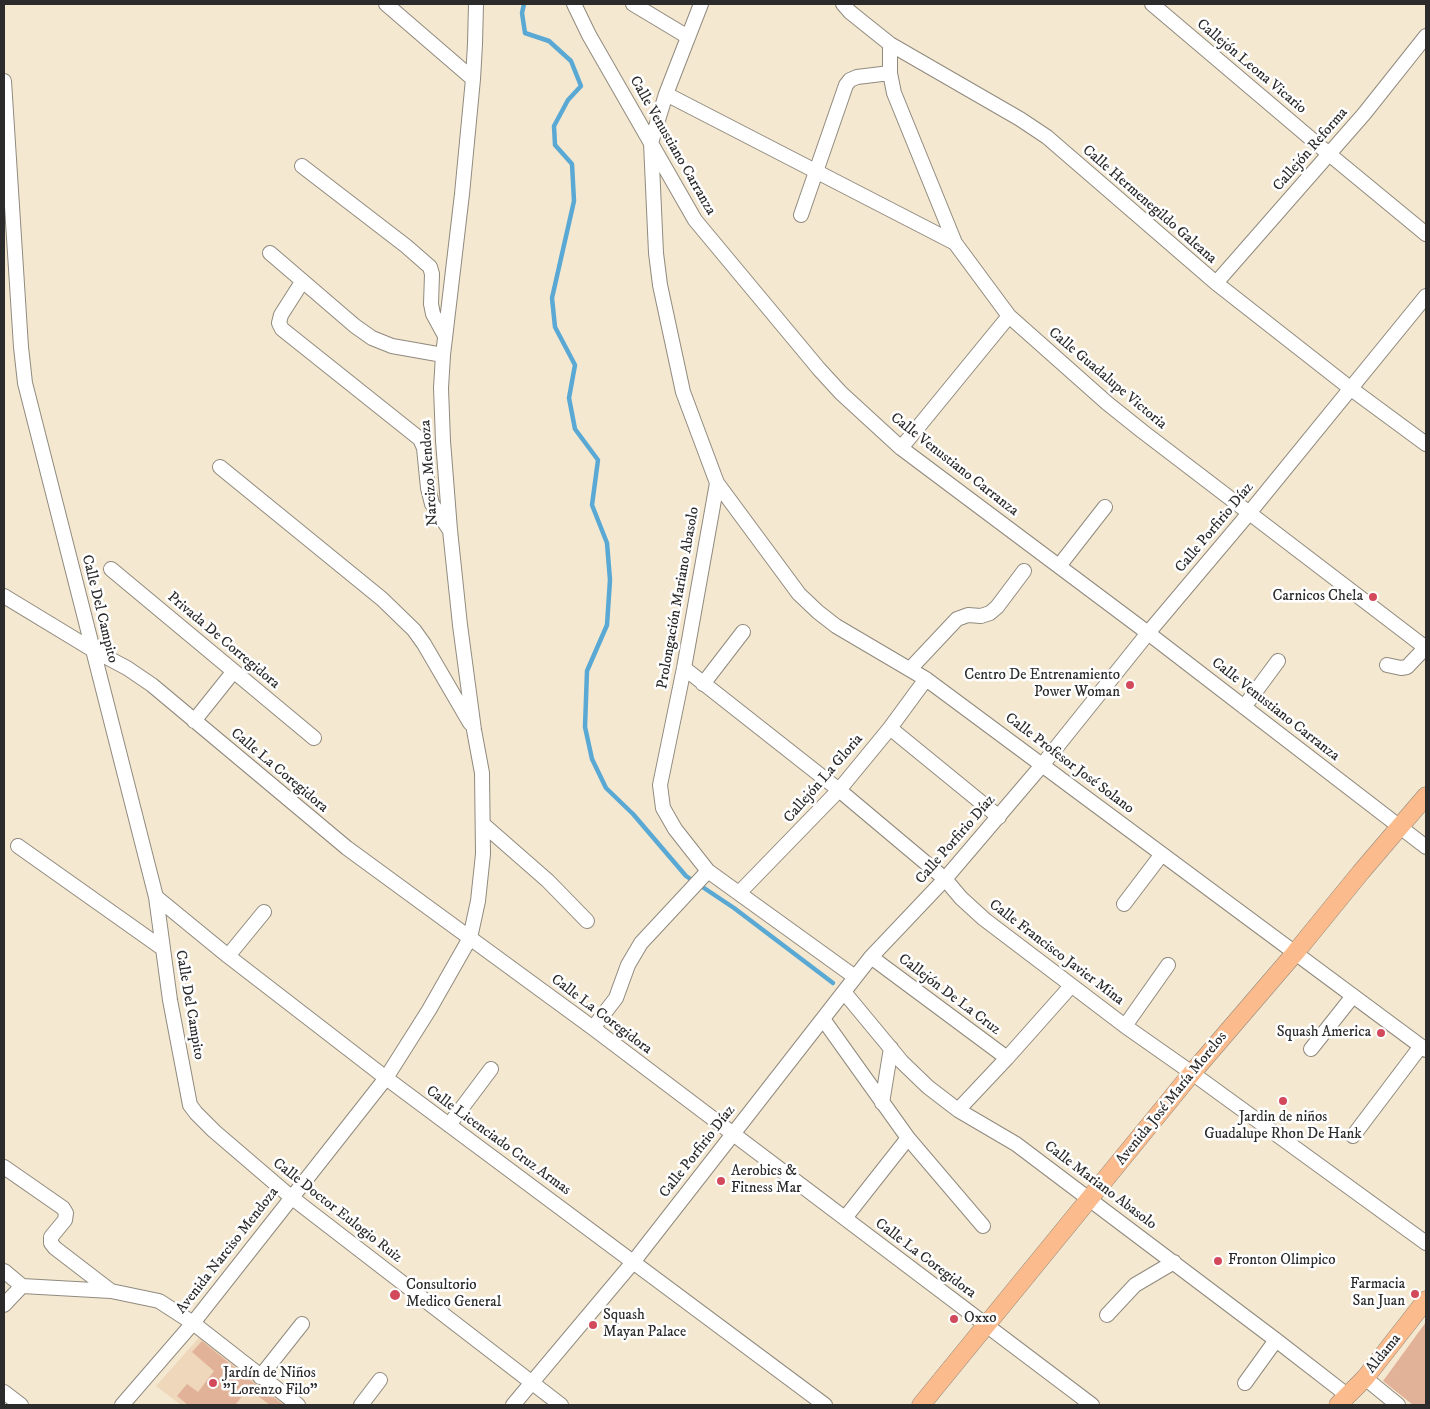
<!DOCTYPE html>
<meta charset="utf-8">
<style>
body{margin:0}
#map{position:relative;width:1430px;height:1409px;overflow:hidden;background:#f5e8d1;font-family:"IM FELL DW Pica",serif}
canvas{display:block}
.frame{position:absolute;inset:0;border:5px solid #2b2b2b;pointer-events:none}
</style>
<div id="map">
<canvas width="1430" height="1409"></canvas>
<div class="frame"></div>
</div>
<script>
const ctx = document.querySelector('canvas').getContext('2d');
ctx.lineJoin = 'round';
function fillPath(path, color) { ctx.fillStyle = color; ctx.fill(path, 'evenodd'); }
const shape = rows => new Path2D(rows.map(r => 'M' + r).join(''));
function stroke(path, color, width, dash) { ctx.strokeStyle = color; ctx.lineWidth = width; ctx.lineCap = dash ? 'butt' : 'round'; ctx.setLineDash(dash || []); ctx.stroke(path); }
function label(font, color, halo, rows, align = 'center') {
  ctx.font = font + ' "IM FELL DW Pica",serif'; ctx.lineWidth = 5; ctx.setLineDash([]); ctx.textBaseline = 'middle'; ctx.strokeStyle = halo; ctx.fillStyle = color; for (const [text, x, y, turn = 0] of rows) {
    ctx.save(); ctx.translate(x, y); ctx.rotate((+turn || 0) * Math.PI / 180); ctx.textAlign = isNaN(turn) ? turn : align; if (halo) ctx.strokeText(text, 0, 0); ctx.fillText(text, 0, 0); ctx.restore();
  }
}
const built = shape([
 [204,1332,298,1405,181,1405,156,1386]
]);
const stream = shape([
 [524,4,522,13,525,33,549,41,571,61,581,86,568,100,554,126,555,145,572,164,574,201,552,298,555,327,575,365,569,398,575,429,598,460,592,505,607,543,610,580,607,625,587,671,585,727,592,759,606,788,633,814,686,876,734,908,833,983]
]);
const building = shape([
 [1426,1322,1426,1405,1413,1405,1383,1381],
 [202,1341,255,1384,284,1405,270,1405,248,1389,235,1405,188,1405,177,1396,187,1384,198,1392,214,1371,192,1352]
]);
const minor = shape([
 [386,4,473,79],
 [574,4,589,35,695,220,819,369,841,393,901,448,1148,633,1426,847],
 [633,4,688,37],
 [701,4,666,94,651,143,656,253,660,285,683,392,717,483,684,668,660,785,663,808,675,829,708,871,855,977],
 [843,4,850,12,890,44,1020,119,1047,137,1216,283,1350,388,1426,444],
 [1152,4,1329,154,1426,234],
 [890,44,890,73,894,93,955,243,1009,316,1107,403,1142,431,1426,648],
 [4,81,21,347,25,383,156,897,170,1000,190,1105,196,1113,214,1131,291,1197,561,1405],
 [666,94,955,243],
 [302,166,406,246,430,267,432,274,431,304,433,314,445,336],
 [801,215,846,85,850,80,857,77,890,73],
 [270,253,355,326,372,338,392,346,443,355],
 [302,282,281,315,279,323,282,329,420,439,424,448,428,488,432,504,449,529],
 [1216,283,1364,114,1426,36],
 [901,448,1009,316],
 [220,467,382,599,414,630,424,644,470,723],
 [717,483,799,594,818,612,836,626,926,679,1426,1050],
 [1059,566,1105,507],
 [111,569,314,738],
 [4,596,93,650,127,668,152,685,347,848,593,1028,1092,1405],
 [1387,665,1401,668,1407,667,1426,647],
 [684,668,839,790,945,879,961,898,984,919,1125,1026,1192,1073,1426,1243],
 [910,669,957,619,968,615,981,616,990,613,997,607,1024,571],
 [703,684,743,632],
 [1244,707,1278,661],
 [194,721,234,671],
 [890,728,999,817],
 [484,825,548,881,587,921],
 [18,846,162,948],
 [739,893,839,790,890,728,926,679],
 [156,897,228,956,386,1078,825,1405],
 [1124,904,1162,854],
 [228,956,264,912],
 [871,957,1007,1058],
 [844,992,902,1062,928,1087,958,1110,1016,1144,1276,1340,1347,1395],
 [823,1019,908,1138,983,1226],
 [1125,1026,1168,965],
 [593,1028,616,998,628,965,641,943,708,871],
 [1311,1049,1353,996],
 [882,1103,891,1048],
 [958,1110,1007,1058,1071,986],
 [449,1125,491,1069],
 [1353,1136,1421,1046],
 [4,1167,63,1208,66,1213,65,1220,51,1237,51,1243,55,1248,111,1291],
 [845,1218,908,1138],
 [4,1271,22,1286],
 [22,1286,111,1291,159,1301,193,1323,298,1405],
 [4,1305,22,1286],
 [1107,1315,1135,1285,1174,1262],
 [260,1377,302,1324],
 [1365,1378,1398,1405],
 [1245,1383,1276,1340],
 [4,1392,21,1405],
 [122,1405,193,1323,386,1078,429,1010,470,938,478,901,483,854,482,773,474,730,460,625,450,530,443,441,441,388,443,355,462,194,473,79,475,44,476,4],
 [361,1405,380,1380],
 [513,1405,634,1261,871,957,945,879,1043,764,1148,633,1250,512,1426,296]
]);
const major = shape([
 [921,1405,1192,1073,1295,953,1361,872,1426,796],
 [1338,1405,1365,1378,1426,1300]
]);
const markers = [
 [1373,597,5,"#d1495b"],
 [1130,685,5,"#d1495b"],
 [1381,1033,5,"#d1495b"],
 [1283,1101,5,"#d1495b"],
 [721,1181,5,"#d1495b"],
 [1218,1261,5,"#d1495b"],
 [1415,1294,5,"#d1495b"],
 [395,1295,6,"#d1495b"],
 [954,1319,5,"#d1495b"],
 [593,1325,5,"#d1495b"],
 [213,1383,5,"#d1495b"]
];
const streetNames = [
 ["Callejón Leona Vicario",1251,67,40],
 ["Calle Venustiano Carranza",672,146,60],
 ["Callejón Reforma",1311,150,-49],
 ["Calle Hermenegildo Galeana",1149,205,41],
 ["Calle Guadalupe Victoria",1107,379,40],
 ["Calle Venustiano Carranza",954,465,38],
 ["Narcizo Mendoza",430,473,-94],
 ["Calle Porfirio Díaz",1215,528,-50],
 ["Prolongación Mariano Abasolo",679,598,-80],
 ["Calle Del Campito",99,609,76],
 ["Privada De Corregidora",223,641,40],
 ["Calle Venustiano Carranza",1275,710,38],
 ["Calle Profesor José Solano",1069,764,37],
 ["Calle La Coregidora",279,771,40],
 ["Callejón La Gloria",824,779,-49],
 ["Calle Porfirio Díaz",956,840,-49],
 ["Calle Francisco Javier Mina",1056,953,37],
 ["Callejón De La Cruz",949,995,37],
 ["Calle Del Campito",189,1005,80],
 ["Calle La Coregidora",601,1015,37],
 ["Avenida José María Morelos",1172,1099,-51],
 ["Calle Licenciado Cruz Armas",498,1141,36],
 ["Calle Porfirio Díaz",698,1152,-52],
 ["Calle Mariano Abasolo",1100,1186,37],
 ["Calle Doctor Eulogio Ruiz",337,1211,38],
 ["Avenida Narciso Mendoza",228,1251,-52],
 ["Calle La Coregidora",925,1259,37],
 ["Aldama",1384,1354,-51]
];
const poiNames = [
 ["Carnicos Chela",1363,597,"right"],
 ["Centro De Entrenamiento",1120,676,"right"],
 ["Power Woman",1120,693,"right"],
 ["Squash America",1371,1033,"right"],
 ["Jardin de niños",1283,1118,"center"],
 ["Guadalupe Rhon De Hank",1283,1135,"center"],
 ["Aerobics &",731,1172],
 ["Fitness Mar",731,1189],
 ["Fronton Olimpico",1228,1261],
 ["Farmacia",1405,1285,"right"],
 ["San Juan",1405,1302,"right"],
 ["Consultorio",406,1286],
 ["Medico General",406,1303],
 ["Squash",603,1316],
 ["Mayan Palace",603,1333],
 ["Oxxo",964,1319],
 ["Jardín de Niños",223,1374],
 ["\"Lorenzo Filo\"",223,1391]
];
fillPath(built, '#eed7bb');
stroke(stream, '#5aa9d4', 4.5);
fillPath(building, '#e2b298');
stroke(minor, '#908a7e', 16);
stroke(major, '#908a7e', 19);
stroke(minor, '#fff', 14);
stroke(major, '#fbbb8c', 18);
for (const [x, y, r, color] of markers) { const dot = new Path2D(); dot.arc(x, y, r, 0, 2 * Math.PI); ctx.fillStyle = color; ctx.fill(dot); stroke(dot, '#fff', 2); }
label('15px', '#2b2b2b', '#fff', streetNames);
label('15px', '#2b2b2b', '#fff', poiNames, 'left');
</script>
